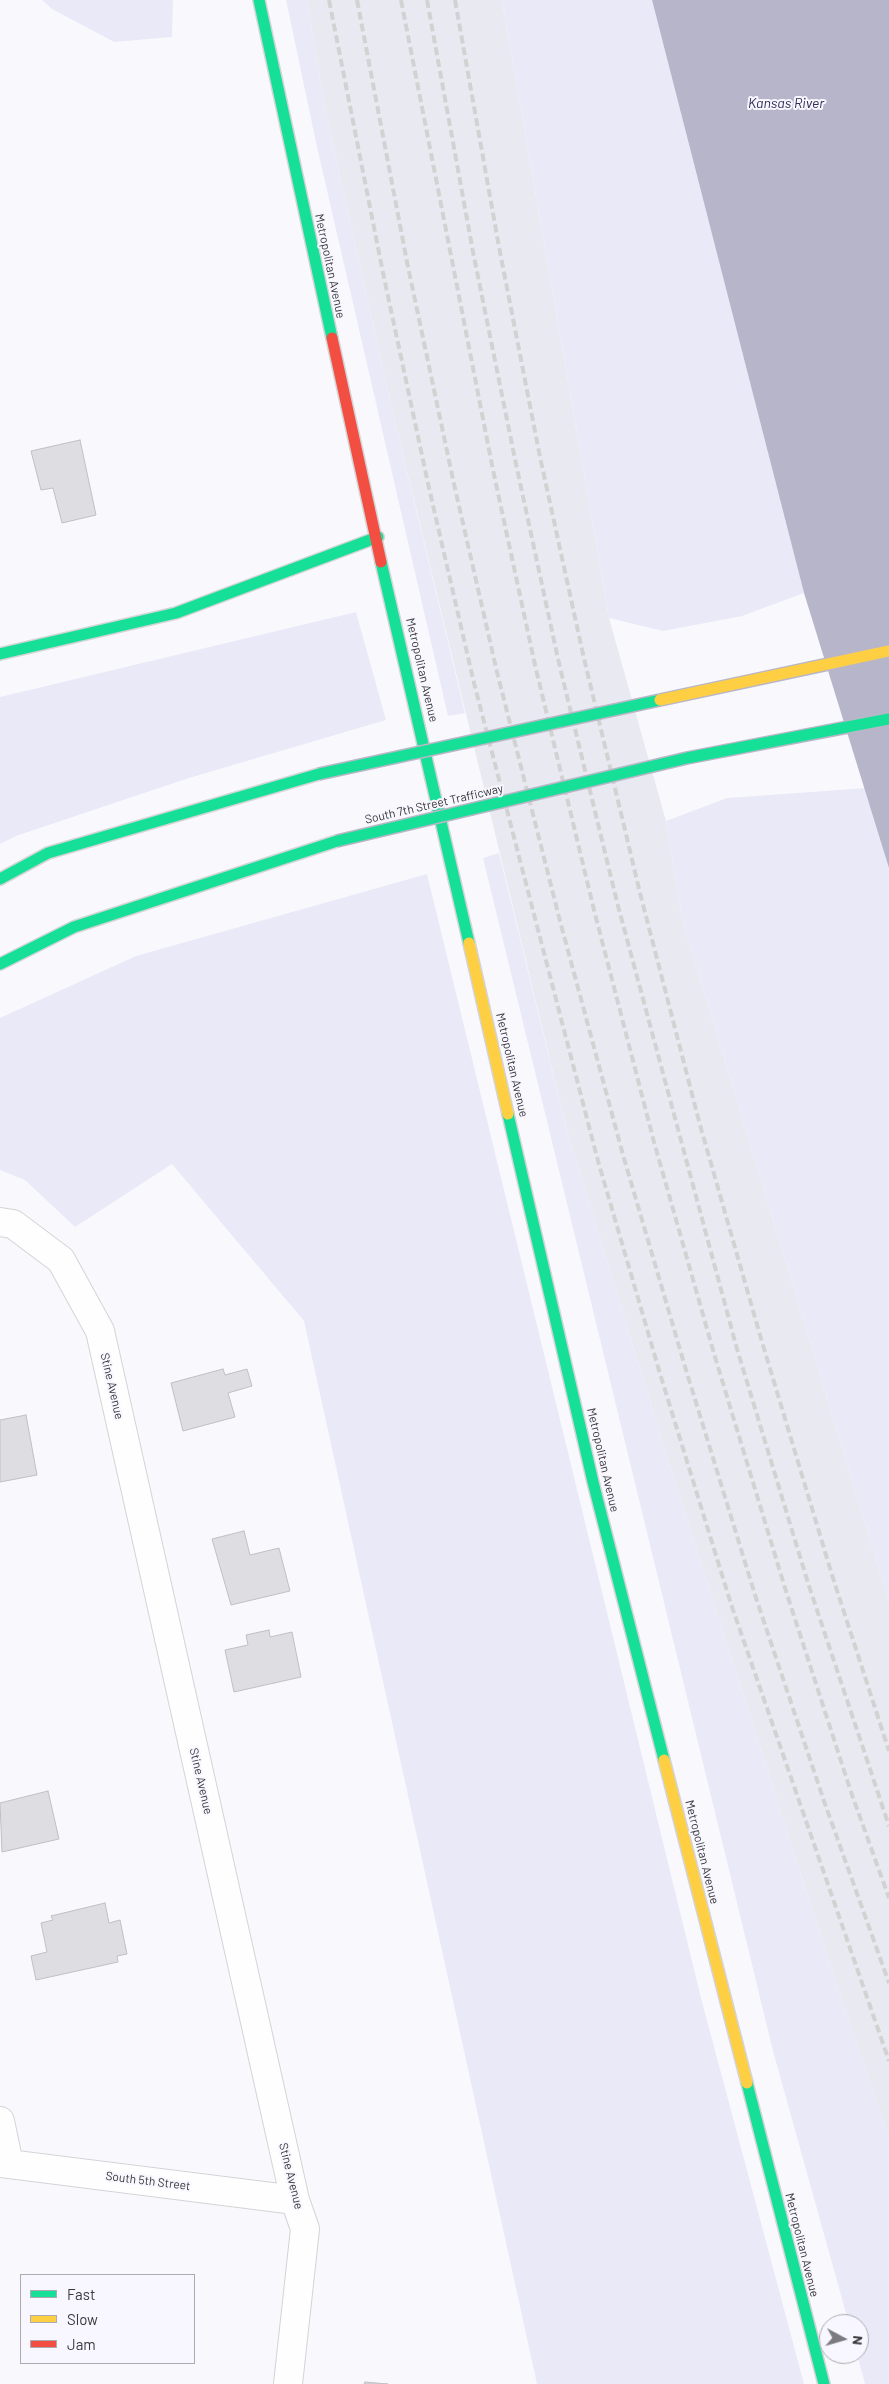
<!DOCTYPE html>
<style>
body{margin:0}
#map{position:relative;width:889px;height:2384px;overflow:hidden;background:#f9f9fd;font-family:Barlow,sans-serif}
canvas{display:block}
.legend{position:absolute;left:20px;top:2274px;width:175px;height:90px;box-sizing:border-box;background:#f8f7ff;border:1px solid #acabb1;margin:0;padding:6px 9px;list-style:none;font-size:15px;color:#39393c}
.legend li{display:flex;align-items:center;gap:10px;height:25px}
.legend b{width:25px;border:1px solid #acabb1}
.north{position:absolute;left:819px;top:2314px;width:50px;height:50px;box-sizing:border-box;background:#f8f7ff;border:1px solid #acabb1;border-radius:50%;rotate:96deg;font-size:14px;font-weight:700;line-height:20px;text-align:center;color:#39393c}
.north::after{content:'';display:block;margin:auto;width:18px;height:22px;background:#7c7c80;clip-path:polygon(50% 0,100% 100%,50% 72%,0 100%)}
</style>
<div id="map">
<canvas width="889" height="2384"></canvas>
<ul class="legend">
<li><b style="height:6px;background:#16e098"></b>Fast</li>
<li><b style="height:6px;background:#ffcf43"></b>Slow</li>
<li><b style="height:6px;background:#f24e42"></b>Jam</li>
</ul>
<div class="north">N</div>
</div>
<script>
const ctx = document.querySelector('canvas').getContext('2d');
ctx.lineJoin = 'round';
function fillPath(path, color) { ctx.fillStyle = color; ctx.fill(path, 'evenodd'); }
const shape = rows => new Path2D(rows.map(r => 'M' + r).join(''));
function stroke(path, color, width, dash) { ctx.strokeStyle = color; ctx.lineWidth = width; ctx.lineCap = dash ? 'butt' : 'round'; ctx.setLineDash(dash || []); ctx.stroke(path); }
function label(font, color, halo, rows, align = 'center') {
  ctx.font = font + ' Barlow,sans-serif'; ctx.lineWidth = 4; ctx.setLineDash([]); ctx.textBaseline = 'middle'; ctx.strokeStyle = halo; ctx.fillStyle = color; for (const [text, x, y, turn = 0] of rows) {
    ctx.save(); ctx.translate(x, y); ctx.rotate((+turn || 0) * Math.PI / 180); ctx.textAlign = isNaN(turn) ? turn : align; if (halo) ctx.strokeText(text, 0, 0); ctx.fillText(text, 0, 0); ctx.restore();
  }
}
const built = shape([
 [307,0,502,0,609,618,666,821,682,919,889,1602,889,2137,841,1999,672,1473,568,1134,392,409,325,109]
]);
const green = shape([
 [42,0,173,0,172,37,114,42,52,9],
 [286,0,307,0,325,109,392,409,465,713,448,716,317,147],
 [502,0,652,0,804,593,742,616,663,631,609,618],
 [356,612,386,720,189,778,16,836,0,844,0,697],
 [866,788,889,868,889,1602,682,919,666,821,727,798],
 [499,853,568,1134,672,1473,841,1999,889,2137,889,2384,865,2384,857,2354,859,2354,859,2324,849,2324,773,2051,483,858],
 [427,874,701,1998,804,2384,537,2384,304,1321,172,1164,75,1227,25,1180,0,1170,0,1018,136,956]
]);
const water = shape([
 [652,0,889,0,889,868,804,593]
]);
const building = shape([
 [80,440,96,515,62,523,53,488,41,490,31,451,80,440],
 [223,1369,225,1375,247,1369,252,1386,228,1393,235,1417,183,1431,171,1383,223,1369],
 [26,1415,37,1475,0,1482,0,1420,26,1415],
 [244,1531,250,1555,279,1548,290,1591,231,1605,212,1539,244,1531],
 [269,1630,270,1637,292,1632,301,1677,234,1692,225,1650,248,1645,246,1635,269,1630],
 [48,1791,59,1839,2,1852,0,1803,48,1791],
 [105,1903,109,1923,120,1920,127,1954,117,1956,118,1962,36,1980,31,1956,47,1952,41,1923,53,1920,51,1916,105,1903],
 [365,2382,388,2384,364,2384,365,2382]
]);
const street = shape([
 [0,1222,13,1224,61,1260,100,1331,295,2200,305,2229,288,2384],
 [0,2121,9,2164],
 [0,2163,295,2200]
]);
const fast = shape([
 [259,0,332,338],
 [381,562,469,943],
 [0,654,176,613,378,537],
 [0,879,48,853,319,774],
 [0,964,74,927,337,841],
 [508,1114,593,1482,664,1760],
 [747,2083,824,2384]
]);
const slow = shape([
 [469,943,508,1114],
 [664,1760,747,2083]
]);
const jam = shape([
 [332,338,381,562]
]);
const rail = shape([
 [329,0,383,273,429,488,474,683,598,1161,661,1377,731,1604,889,2061],
 [357,0,408,267,454,484,497,672,560,921,623,1155,686,1370,756,1598,825,1804,889,1983],
 [401,0,493,470,535,665,594,910,654,1142,715,1357,785,1588,851,1792,889,1898],
 [427,0,473,252,516,464,558,659,617,902,737,1349,808,1583,889,1826],
 [455,0,499,247,540,457,583,654,640,893,700,1125,762,1342,832,1575,889,1751]
]);
const fastBridge = shape([
 [319,774,660,700],
 [337,841,687,758,889,719]
]);
const slowBridge = shape([
 [660,700,889,651]
]);
const streetNames = [
 ["Metropolitan Avenue",330,266,78],
 ["Metropolitan Avenue",422,670,77],
 ["South 7th Street Trafficway",434,804,-13],
 ["Metropolitan Avenue",512,1065,77],
 ["Stine Avenue",112,1386,77],
 ["Metropolitan Avenue",603,1460,77],
 ["Stine Avenue",201,1781,77],
 ["Metropolitan Avenue",702,1852,76],
 ["Stine Avenue",291,2176,76],
 ["South 5th Street",148,2181,7],
 ["Metropolitan Avenue",802,2245,76]
];
const waterNames = [
 ["Kansas River",786,103]
];
fillPath(built, '#e9e9f1');
fillPath(green, '#eae9f8');
fillPath(water, '#b6b5ca');
fillPath(building, '#dedee2');
stroke(building, '#c0c0c3', 1);
stroke(street, '#d4d4d7', 30);
stroke(fast, '#d4d4d7', 14);
stroke(slow, '#d4d4d7', 14);
stroke(jam, '#d4d4d7', 14);
stroke(street, '#fefeff', 28);
stroke(fast, '#16e098', 11);
stroke(slow, '#ffcf43', 11);
stroke(jam, '#f24e42', 11);
stroke(rail, '#d2d2d2', 4, [8, 4]);
stroke(fastBridge, '#b9b6c8', 14, []);
stroke(slowBridge, '#b9b6c8', 14, []);
stroke(fastBridge, '#16e098', 11);
stroke(slowBridge, '#ffcf43', 11);
label('12px', '#39393c', '#f8f7ff', streetNames);
label('italic 14px', '#332d56', '#f8f7ff', waterNames);
</script>
